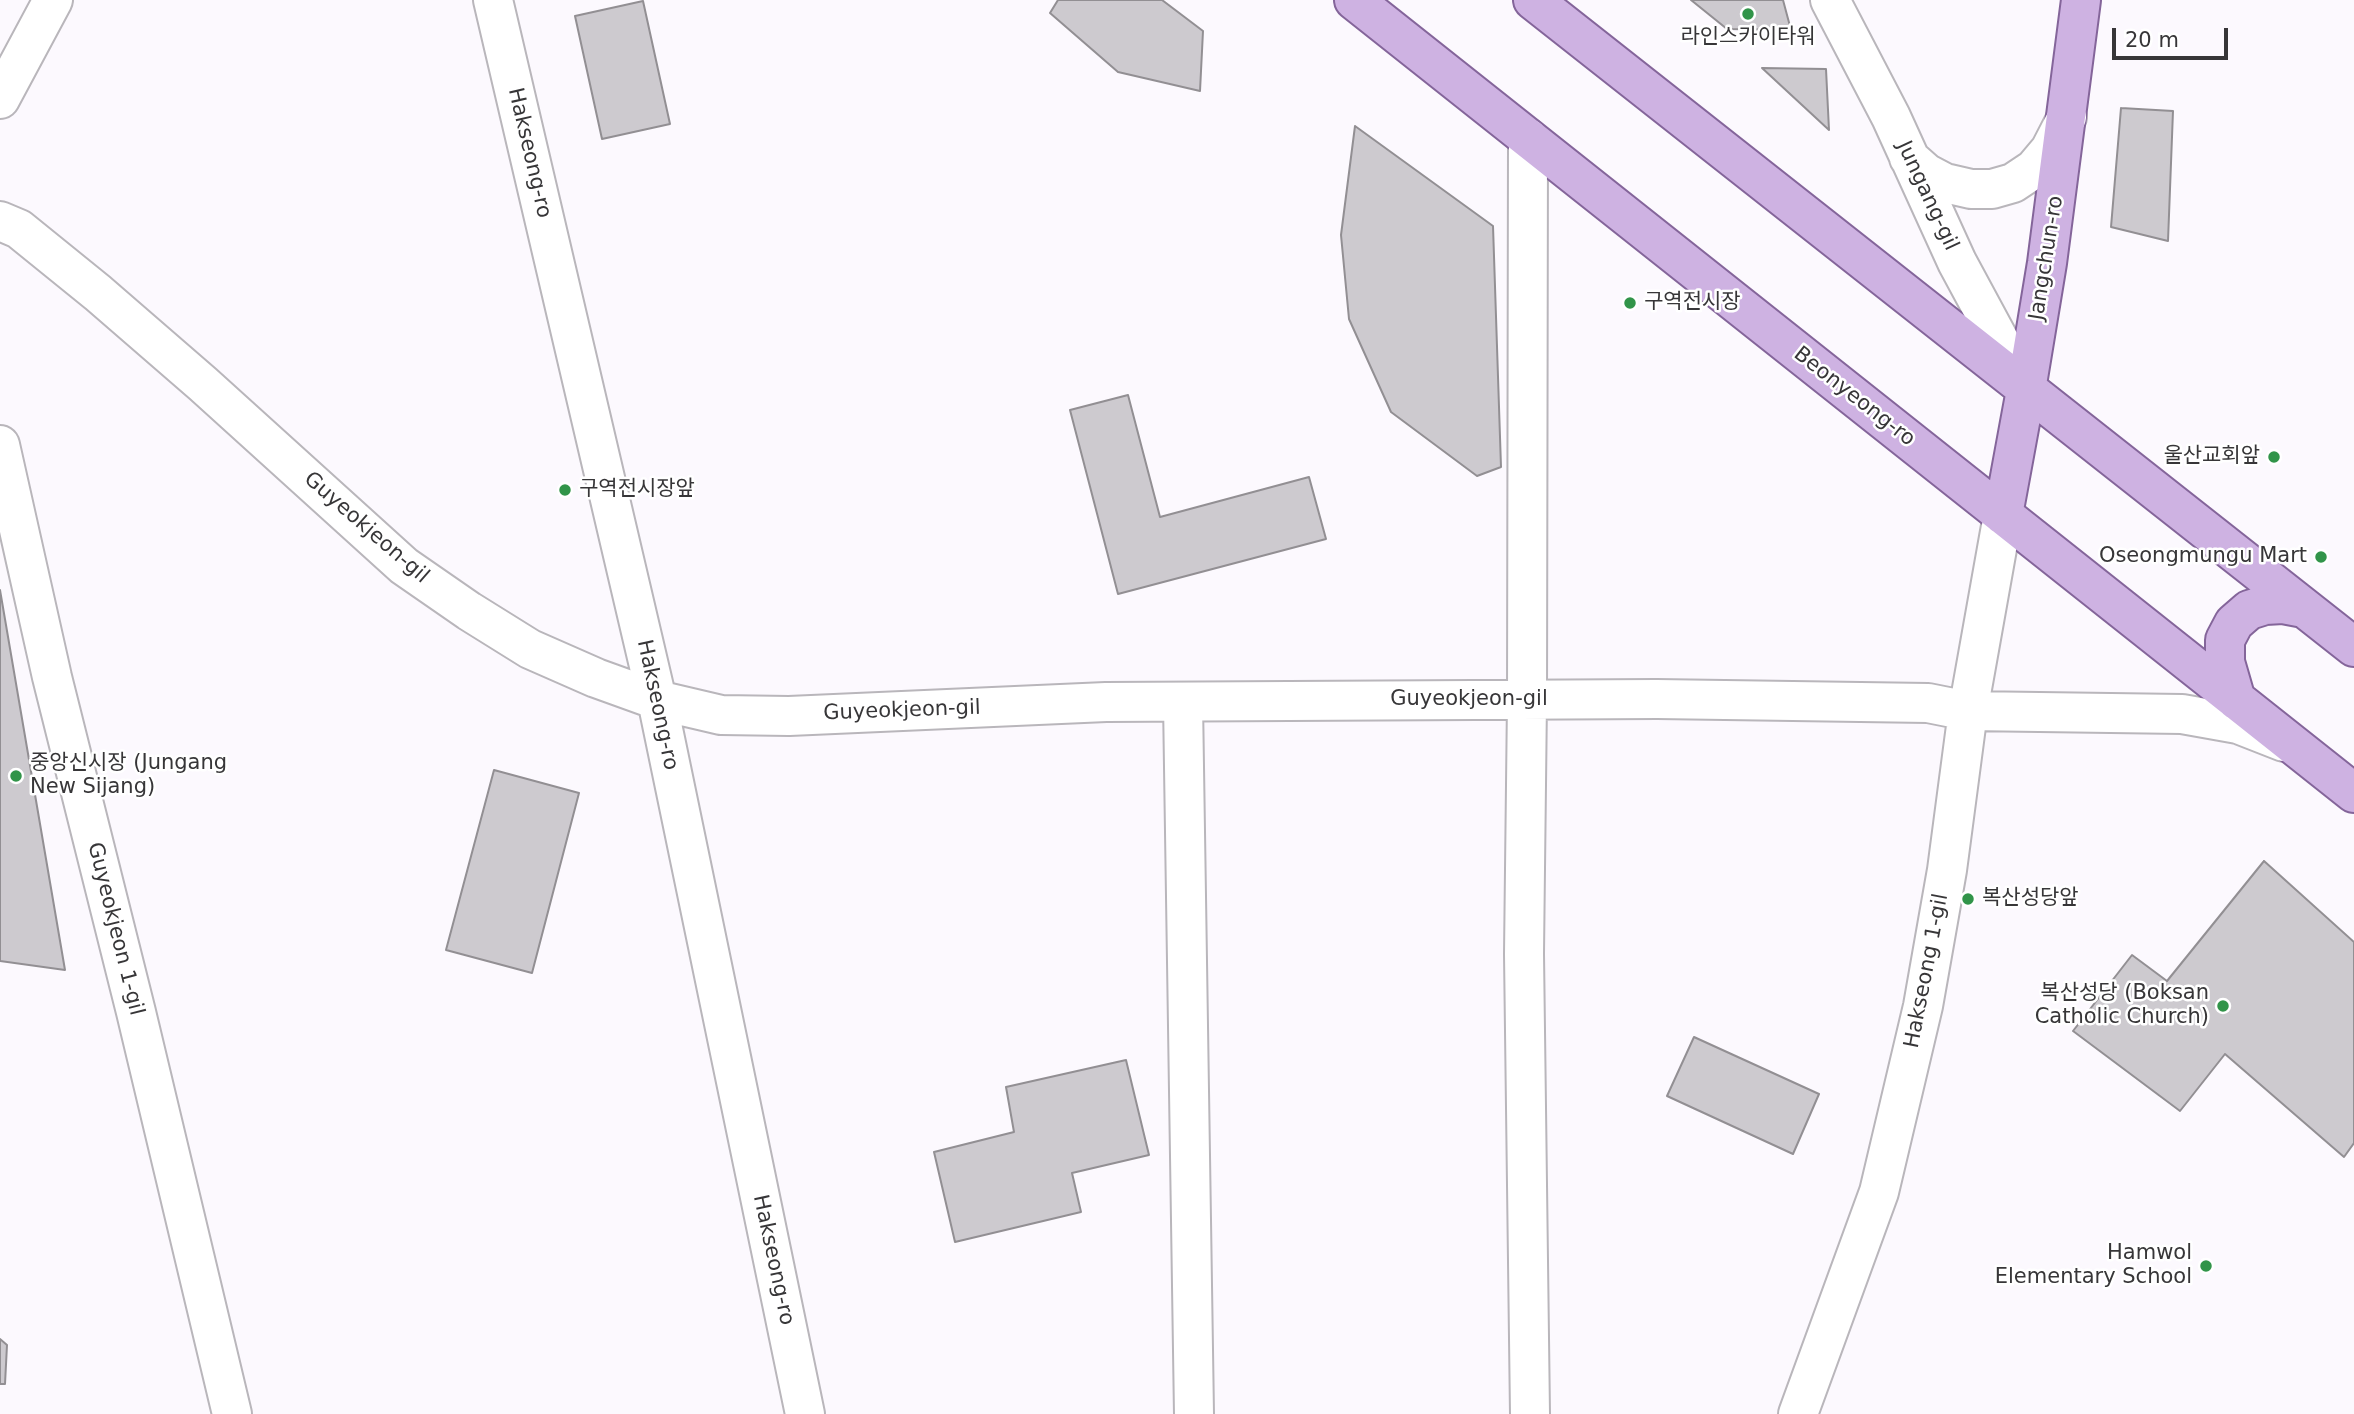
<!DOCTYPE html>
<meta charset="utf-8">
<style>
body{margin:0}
#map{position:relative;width:2354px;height:1414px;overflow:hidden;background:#fcf9fe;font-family:"DejaVu Sans",sans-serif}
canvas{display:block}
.scale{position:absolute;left:2112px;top:28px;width:116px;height:32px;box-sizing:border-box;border:4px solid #373638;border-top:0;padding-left:9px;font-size:21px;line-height:24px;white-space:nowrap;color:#373638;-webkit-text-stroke:5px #fff;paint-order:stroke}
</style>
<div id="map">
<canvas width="2354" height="1414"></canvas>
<div class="scale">20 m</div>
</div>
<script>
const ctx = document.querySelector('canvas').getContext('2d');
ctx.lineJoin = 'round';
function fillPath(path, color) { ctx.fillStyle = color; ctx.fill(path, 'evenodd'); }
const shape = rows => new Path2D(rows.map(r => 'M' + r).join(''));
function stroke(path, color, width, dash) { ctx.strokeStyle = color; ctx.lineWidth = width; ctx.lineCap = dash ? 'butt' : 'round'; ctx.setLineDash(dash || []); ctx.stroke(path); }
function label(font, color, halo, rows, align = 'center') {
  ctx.font = font + ' "DejaVu Sans","Noto Sans KR",sans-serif'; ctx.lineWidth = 5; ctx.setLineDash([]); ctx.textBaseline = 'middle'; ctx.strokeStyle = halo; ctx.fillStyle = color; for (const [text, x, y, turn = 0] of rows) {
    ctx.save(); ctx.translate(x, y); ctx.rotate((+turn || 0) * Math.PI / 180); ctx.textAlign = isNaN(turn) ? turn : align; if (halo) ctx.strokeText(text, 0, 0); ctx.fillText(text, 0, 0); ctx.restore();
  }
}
const building = shape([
 [1058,0,1162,0,1203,31,1200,91,1118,72,1050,13,1058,0],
 [1691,0,1783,0,1791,30,1727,29,1691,0],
 [643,1,670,124,602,139,575,16,643,1],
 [1762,68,1826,69,1829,130,1762,68],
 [2121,108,2173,111,2168,241,2111,227,2121,108],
 [1355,126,1493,226,1501,467,1477,476,1391,412,1349,319,1341,235,1355,126],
 [1128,395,1160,517,1309,477,1326,539,1118,594,1070,410,1128,395],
 [0,590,65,970,0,961,0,590],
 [494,770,579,793,532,973,446,950,494,770],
 [2264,861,2354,942,2354,1143,2344,1157,2225,1054,2180,1111,2073,1031,2132,955,2167,981,2264,861],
 [1694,1037,1819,1094,1793,1154,1667,1096,1694,1037],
 [1126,1060,1149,1155,1072,1173,1081,1212,955,1242,934,1152,1014,1132,1006,1087,1126,1060],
 [0,1339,7,1345,5,1384,0,1384,0,1339]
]);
const minor = shape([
 [493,0,657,700,805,1414],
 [1830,0,1891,117,1957,262,2026,390],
 [0,99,53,0],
 [1528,138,1527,700,1524,954,1530,1414],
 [1909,158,1926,173,1945,183,1971,189,1992,189,2013,183,2034,169,2050,150,2067,117],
 [0,221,19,229,98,293,203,384,404,566,469,611,530,649,596,678,657,700,721,715,789,716,1106,702,1657,699,1928,703,1968,711,2182,714,2238,724,2284,742],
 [0,445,52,677,136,1012,232,1414],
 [1183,702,1194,1414],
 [1798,1414,1879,1192,1923,1006,1947,870,1968,711,2003,515]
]);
const major = shape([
 [1354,0,2354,793],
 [1533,0,2354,647],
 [2003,515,2026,390,2047,263,2081,0],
 [2236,700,2225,662,2225,640,2234,623,2249,610,2265,605,2283,604,2304,608]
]);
const markers = [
 [1748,14,7,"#319449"],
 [1630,303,7,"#319449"],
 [2274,457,7,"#319449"],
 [565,490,7,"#319449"],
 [2321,557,7,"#319449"],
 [16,776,7,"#319449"],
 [1968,899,7,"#319449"],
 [2223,1006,7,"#319449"],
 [2206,1266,7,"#319449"]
];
const poiNames = [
 ["라인스카이타워",1748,38,"center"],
 ["구역전시장",1644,303],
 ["울산교회앞",2260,457,"right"],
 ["구역전시장앞",579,490],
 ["Oseongmungu Mart",2307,557,"right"],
 ["중앙신시장 (Jungang",30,764],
 ["New Sijang)",30,788],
 ["복산성당앞",1982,899],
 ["복산성당 (Boksan",2209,994,"right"],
 ["Catholic Church)",2209,1018,"right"],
 ["Hamwol",2192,1254,"right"],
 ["Elementary School",2192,1278,"right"]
];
const streetNames = [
 ["Hakseong-ro",529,153,77],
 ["Jungang-gil",1927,196,65],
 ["Jangchun-ro",2047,258,-81],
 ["Beonyeong-ro",1854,397,38],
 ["Guyeokjeon-gil",366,528,41],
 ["Guyeokjeon-gil",1469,700],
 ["Hakseong-ro",657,705,78],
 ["Guyeokjeon-gil",902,711,-2],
 ["Guyeokjeon 1-gil",115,929,76],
 ["Hakseong 1-gil",1927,971,-79],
 ["Hakseong-ro",773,1260,78]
];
fillPath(building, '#cdcacf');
stroke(building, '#928f93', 2);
stroke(minor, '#b9b6bb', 42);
stroke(major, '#84659a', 42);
stroke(minor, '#fff', 38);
stroke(major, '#ceb2e2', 38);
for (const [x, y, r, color] of markers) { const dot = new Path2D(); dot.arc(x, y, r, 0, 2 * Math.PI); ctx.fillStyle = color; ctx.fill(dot); stroke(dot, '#fff', 2.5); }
label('21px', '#373638', '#fff', poiNames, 'left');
label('21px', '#373638', '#fff', streetNames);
</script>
